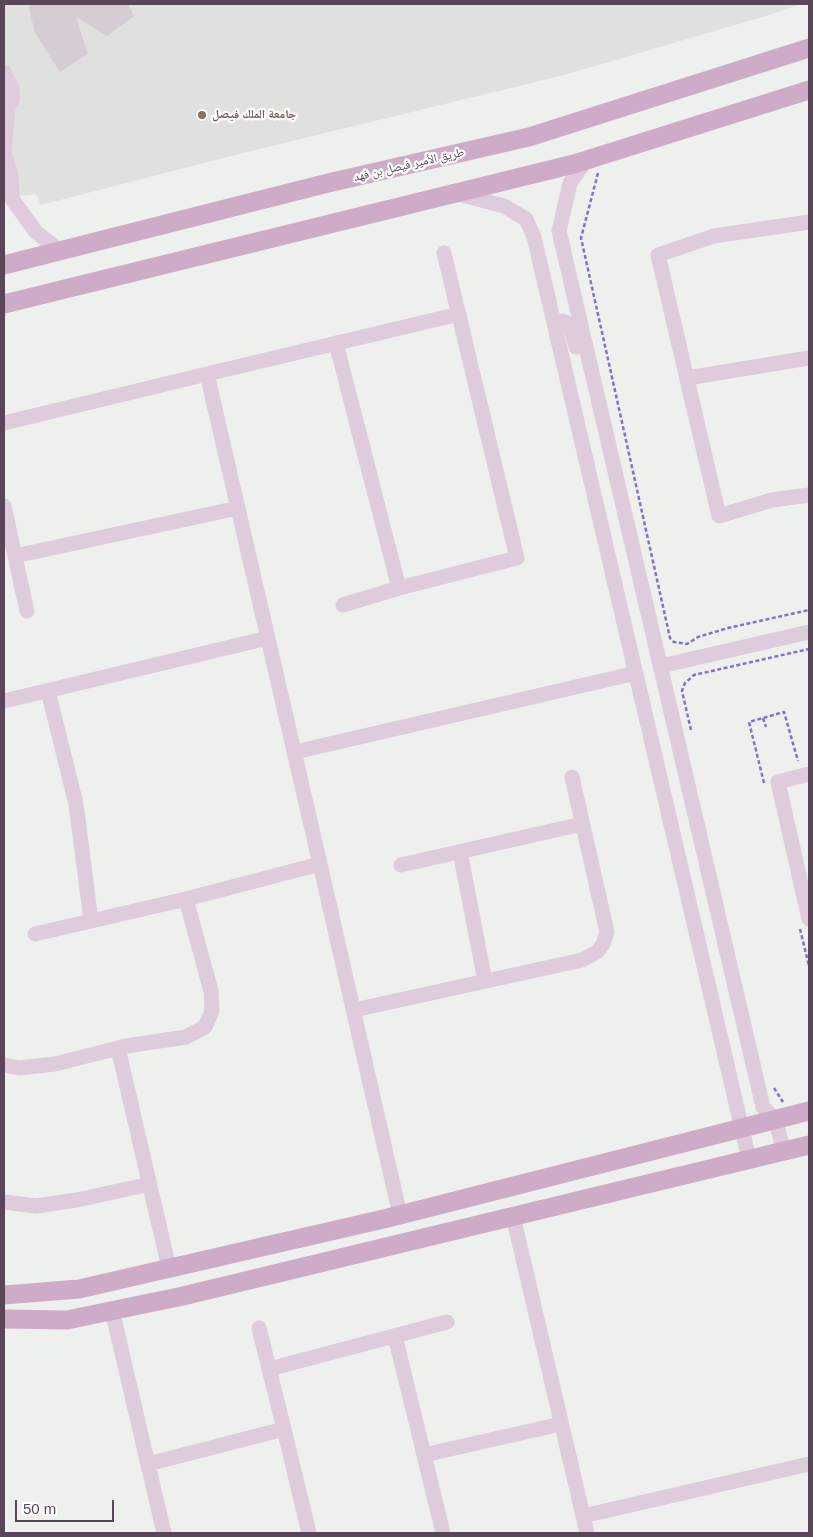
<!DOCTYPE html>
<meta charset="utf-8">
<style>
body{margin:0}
#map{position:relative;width:813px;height:1537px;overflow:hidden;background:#eef0ed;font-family:Helvetica,sans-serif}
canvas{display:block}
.frame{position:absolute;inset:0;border:5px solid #5b4558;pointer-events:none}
.scale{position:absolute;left:15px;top:1500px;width:99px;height:22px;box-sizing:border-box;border:2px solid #5b4558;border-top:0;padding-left:6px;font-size:15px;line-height:18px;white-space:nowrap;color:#5b4558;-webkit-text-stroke:4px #fff;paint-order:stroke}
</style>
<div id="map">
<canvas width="813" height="1537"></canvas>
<div class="frame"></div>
<div class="scale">50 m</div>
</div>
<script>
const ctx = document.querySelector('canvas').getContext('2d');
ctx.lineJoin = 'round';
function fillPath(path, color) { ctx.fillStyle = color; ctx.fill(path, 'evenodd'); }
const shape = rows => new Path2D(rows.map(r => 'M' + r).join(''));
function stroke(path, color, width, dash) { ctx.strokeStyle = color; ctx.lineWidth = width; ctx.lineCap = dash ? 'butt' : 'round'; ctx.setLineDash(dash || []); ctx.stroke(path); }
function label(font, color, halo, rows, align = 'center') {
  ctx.font = font + ' Helvetica,"Noto Naskh Arabic",sans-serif'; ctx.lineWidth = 4.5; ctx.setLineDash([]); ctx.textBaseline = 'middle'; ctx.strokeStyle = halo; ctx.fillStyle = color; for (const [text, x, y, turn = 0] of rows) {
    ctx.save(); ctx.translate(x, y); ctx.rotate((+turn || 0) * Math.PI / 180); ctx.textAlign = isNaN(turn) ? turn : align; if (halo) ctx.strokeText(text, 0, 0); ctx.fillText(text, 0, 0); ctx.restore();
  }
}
const education = shape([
 [4,4,801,4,766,16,564,75,235,155,41,205,36,194,4,198]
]);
const building = shape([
 [28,4,128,4,134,16,107,36,76,17,88,54,60,72,35,33]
]);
const path = shape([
 [598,173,581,238,670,638,674,642,687,644,698,637,728,628,809,610],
 [763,718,766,727],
 [691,730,682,691,685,683,694,675,809,649],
 [764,783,749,722,784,712,798,761],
 [800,929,809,966],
 [774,1088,783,1102]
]);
const minor = shape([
 [4,72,12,89,12,99,4,113],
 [8,108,4,151,11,175,12,199,36,232,60,251],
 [586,160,570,183,559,231,763,1107,775,1119,784,1151],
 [455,193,504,206,526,219,534,237,749,1159],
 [809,222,714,236,658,255,719,516,772,500,809,495],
 [555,325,563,321,567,323,571,329,576,347],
 [336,343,399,588,517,558,444,253],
 [687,378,809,358],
 [4,423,207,374],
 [4,506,27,611],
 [15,556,238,508],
 [343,605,399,588],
 [661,666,809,632],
 [48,691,76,804,91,921],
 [4,701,268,638],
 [295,752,636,673],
 [809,774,778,782,809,919],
 [460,852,485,981],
 [320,864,400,1215],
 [401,865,582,824],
 [35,934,186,899],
 [354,1010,582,960,597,952,603,944,607,932,572,777],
 [118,1048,169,1268],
 [4,1065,19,1068,55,1064,126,1046,186,1037,205,1027,212,1011,211,991,186,899,320,864,207,374,459,314],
 [4,1202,36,1206,77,1200,150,1184],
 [513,1216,587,1533],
 [112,1310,164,1533],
 [259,1328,284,1429],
 [395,1336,443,1533],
 [269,1369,447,1322],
 [424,1455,561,1424],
 [148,1464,284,1429,309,1533],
 [583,1516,809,1464]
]);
const major = shape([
 [4,265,328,183,529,137,809,48],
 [4,304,574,164,809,90],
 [4,1295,79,1289,388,1218,809,1111],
 [4,1319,67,1320,183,1296,809,1145]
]);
const markers = [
 [202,115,5,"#8d6e63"]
];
const educationNames = [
 ["جامعة الملك فيصل",212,115]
];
const streetNames = [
 ["طريق الأمير فيصل بن فهد",409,165,-13]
];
fillPath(education, '#e0e1de');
fillPath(building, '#d6ccd3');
stroke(path, '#8171cf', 2.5, [4, 2.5]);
stroke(minor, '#decbdc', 15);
stroke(major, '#ceacc8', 19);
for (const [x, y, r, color] of markers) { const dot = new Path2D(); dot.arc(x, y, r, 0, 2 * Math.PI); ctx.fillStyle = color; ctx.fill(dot); stroke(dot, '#fff', 2); }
label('bold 12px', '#785e54', '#fff', educationNames, 'left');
label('12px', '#5b4558', '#fff', streetNames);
</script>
